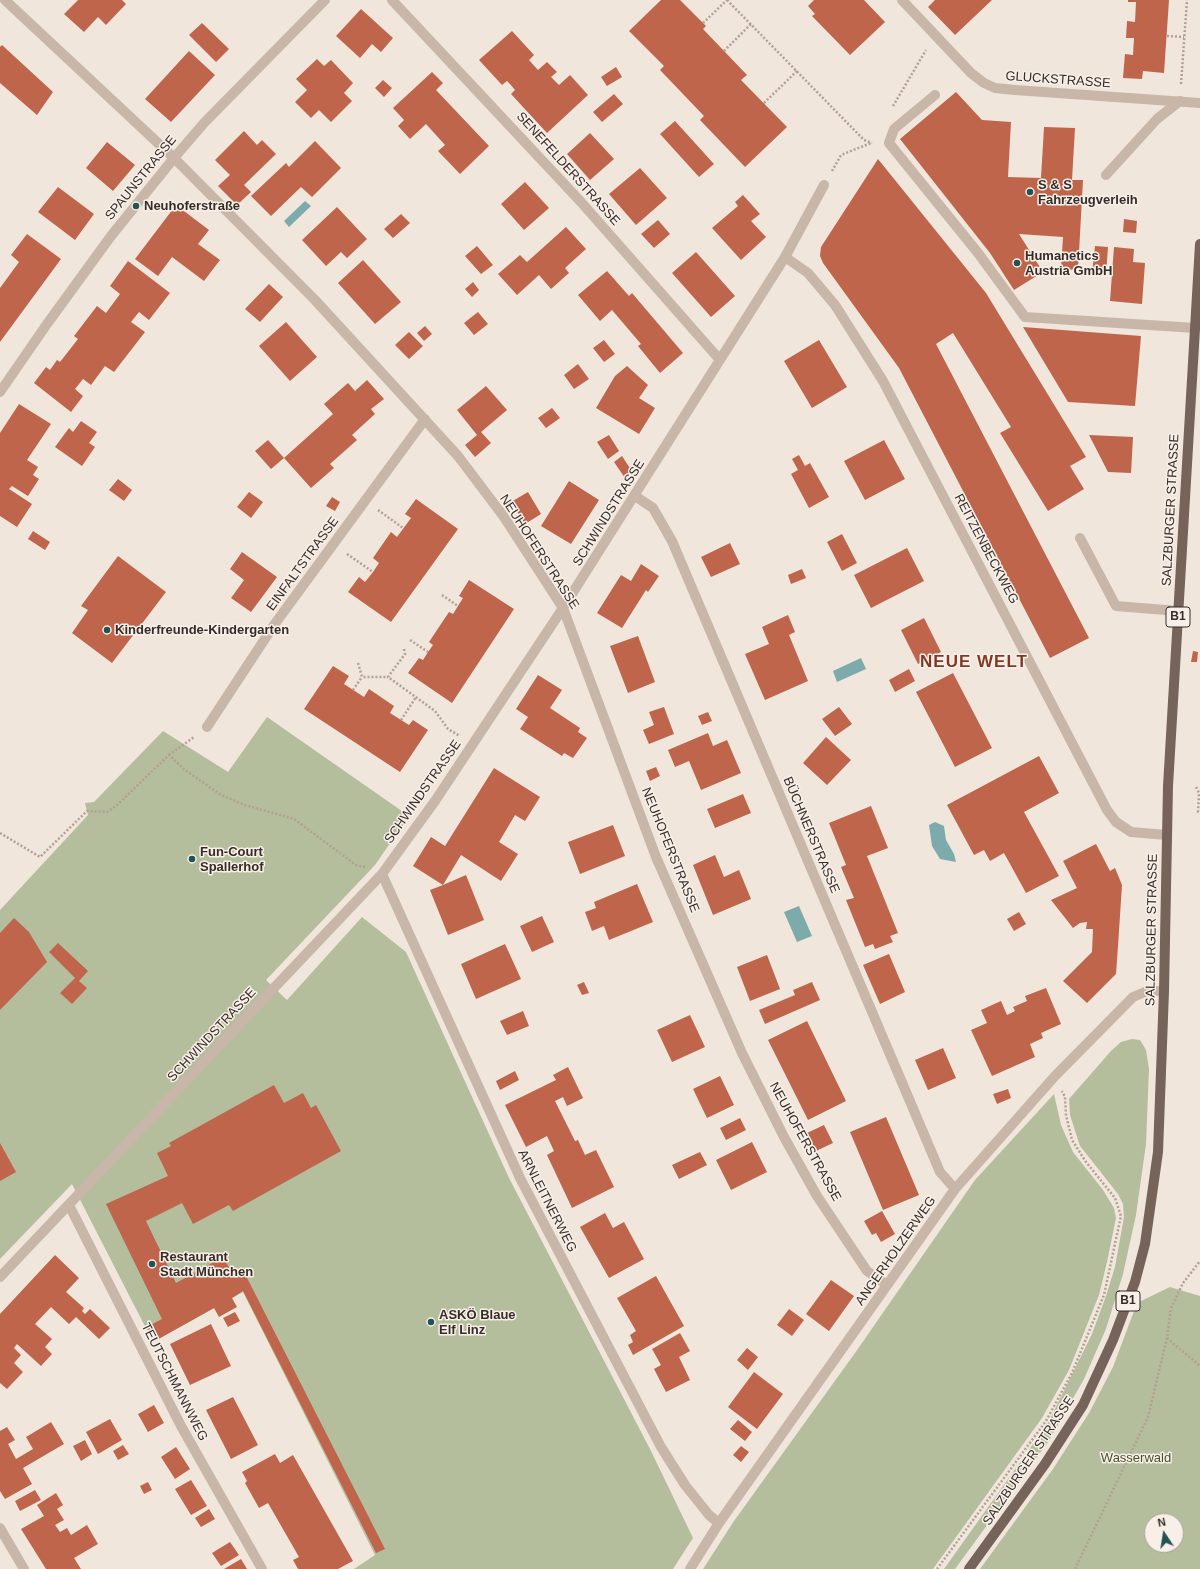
<!DOCTYPE html>
<meta charset="utf-8">
<style>
body{margin:0}
#map{position:relative;width:1200px;height:1569px;overflow:hidden;background:#f0e6dc;font-family:Arial,sans-serif}
canvas{display:block}
.north{position:absolute;left:1144px;top:1513px;width:40px;height:40px;box-sizing:border-box;background:#f8f0e8;border:1px solid #aaa29b;border-radius:50%;rotate:348deg;font-size:11px;font-weight:700;line-height:16px;text-align:center;color:#352c28}
.north::after{content:'';display:block;margin:auto;width:14px;height:18px;background:#215254;clip-path:polygon(50% 0,100% 100%,50% 72%,0 100%)}
</style>
<div id="map">
<canvas width="1200" height="1569"></canvas>
<div class="north">N</div>
</div>
<script>
const ctx = document.querySelector('canvas').getContext('2d');
ctx.lineJoin = 'round';
function fillPath(path, color) { ctx.fillStyle = color; ctx.fill(path, 'evenodd'); }
const shape = rows => new Path2D(rows.map(r => 'M' + r).join(''));
function stroke(path, color, width, dash) { ctx.strokeStyle = color; ctx.lineWidth = width; ctx.lineCap = dash ? 'butt' : 'round'; ctx.setLineDash(dash || []); ctx.stroke(path); }
function label(font, color, halo, rows, align = 'center') {
  ctx.font = font + ' Arial,sans-serif'; ctx.lineWidth = 3; ctx.setLineDash([]); ctx.textBaseline = 'middle'; ctx.strokeStyle = halo; ctx.fillStyle = color; for (const [text, x, y, turn = 0] of rows) {
    ctx.save(); ctx.translate(x, y); ctx.rotate((+turn || 0) * Math.PI / 180); ctx.textAlign = isNaN(turn) ? turn : align; if (halo) ctx.strokeText(text, 0, 0); ctx.fillText(text, 0, 0); ctx.restore();
  }
}
const green = shape([
 [267,717,409,816,375,865,266,980,287,1000,362,917,406,952,509,1178,651,1451,693,1538,673,1569,354,1569,375,1555,243,1292,153,1342,72,1184,0,1259,0,910,88,815,85,803,94,802,163,731,228,772],
 [1132,1039,1140,1040,1146,1050,1149,1069,1146,1144,1136,1215,1123,1274,1106,1329,1084,1379,1048,1442,955,1569,944,1569,1048,1423,1092,1334,1106,1296,1115,1267,1124,1217,1123,1204,1118,1194,1080,1146,1070,1115,1069,1099,1111,1051,1121,1042],
 [1054,1094,1061,1125,1073,1152,1103,1190,1114,1208,1116,1218,1107,1262,1099,1295,1069,1370,1042,1418,959,1533,933,1569,703,1569,734,1521,855,1353,975,1180],
 [1170,1287,1200,1296,1200,1569,980,1569,1053,1469,1089,1413,1113,1367,1137,1303],
 [1152,1521,1176,1521,1176,1545,1152,1545]
]);
const water = shape([
 [305,201,311,206,289,227,284,221],
 [861,658,866,669,837,682,833,671],
 [935,822,944,826,946,840,954,854,956,862,940,859,932,846,929,825],
 [799,906,812,936,797,942,784,912]
]);
const building = shape([
 [78,0,122,0,126,4,106,25,98,17,84,32,64,14],
 [661,0,680,0,706,26,703,29,747,75,741,80,787,127,745,167,700,120,704,116,660,70,664,66,629,31],
 [814,0,864,0,885,22,850,55,812,16,815,14,808,6],
 [935,0,992,0,955,35,928,7],
 [1128,0,1169,0,1164,73,1143,71,1142,79,1123,78,1125,54,1133,55,1134,38,1126,38,1127,21,1135,22,1136,2,1128,2],
 [361,9,393,38,381,52,372,44,360,58,336,36],
 [202,23,229,49,216,62,189,35],
 [512,31,534,55,529,60,538,70,547,62,557,72,551,77,559,85,570,75,588,95,547,133,511,94,515,90,510,84,507,81,502,85,479,60],
 [2,45,53,92,37,115,0,83,0,47],
 [189,51,215,75,171,122,145,99],
 [317,59,324,66,331,60,353,83,344,93,352,101,331,122,319,110,311,118,295,102,307,90,296,79],
 [616,67,622,77,607,86,601,77],
 [432,72,443,83,436,90,489,146,460,174,438,151,445,145,426,124,410,139,398,126,404,120,393,108],
 [383,80,392,88,384,97,375,88],
 [956,92,982,120,1011,122,1008,177,1041,178,1044,127,1075,128,1072,180,1083,180,1078,270,1061,269,1063,237,1019,234,1043,272,1014,290,990,253,900,139],
 [614,94,623,104,602,122,593,112],
 [675,121,714,164,699,177,660,134],
 [244,131,257,145,262,140,276,154,244,185,251,192,237,205,218,186,230,175,215,160],
 [590,133,614,159,590,180,567,154],
 [315,141,341,168,312,197,301,187,271,216,251,196,286,163,289,167],
 [107,142,135,165,113,191,86,168],
 [878,159,986,293,1086,457,1070,466,1084,489,1048,511,1000,433,1011,427,953,333,936,344,1089,638,1050,658,899,368,823,263,820,256,821,247],
 [640,168,667,198,636,225,609,194],
 [525,182,549,208,524,230,501,204],
 [58,187,94,214,75,240,38,212],
 [743,195,760,214,751,221,766,237,741,260,712,228,738,206,735,202],
 [176,205,209,230,198,244,220,260,204,281,172,257,158,276,135,259],
 [337,207,367,239,347,258,341,252,326,266,302,240],
 [401,214,410,223,393,238,384,229],
 [1124,219,1137,221,1136,233,1123,232],
 [658,220,670,234,654,248,641,234],
 [566,227,586,249,565,268,569,273,551,289,539,275,517,295,498,274,520,255,527,262],
 [27,234,61,259,0,342,0,288,19,262,11,255],
 [477,246,493,265,481,274,465,256],
 [1095,246,1108,247,1106,275,1092,274],
 [1114,247,1134,249,1133,262,1145,263,1142,304,1110,301],
 [696,252,735,296,711,317,672,273],
 [363,260,401,302,375,324,338,283],
 [128,261,170,293,149,320,139,312,131,322,145,332,114,372,105,366,91,385,83,379,75,389,83,396,71,412,34,383,46,367,50,370,57,360,60,362,78,339,74,336,97,306,106,313,120,294,110,286],
 [607,271,629,296,632,293,683,353,660,373,638,346,641,344,612,310,600,321,578,295],
 [473,282,479,290,472,297,465,289],
 [269,284,283,297,260,322,245,309],
 [478,312,488,324,474,335,464,323],
 [286,322,317,357,290,381,259,346],
 [425,326,432,334,424,341,417,333],
 [1023,327,1141,336,1135,406,1068,402],
 [409,332,423,346,409,359,395,345],
 [604,340,615,354,604,362,593,348],
 [819,340,847,387,812,408,784,361],
 [578,364,589,379,574,389,564,375],
 [627,366,648,385,639,398,655,408,639,434,596,408,615,376],
 [367,380,384,399,371,409,375,414,352,435,357,440,330,464,334,468,311,488,284,458,333,414,324,404,348,383,355,391],
 [486,386,507,410,481,432,491,443,475,457,465,445,477,435,457,410],
 [19,404,51,424,27,460,38,467,33,475,39,479,28,496,12,486,9,489,32,504,17,527,0,516,0,433],
 [552,408,560,418,546,428,538,418],
 [81,421,97,432,89,443,95,447,82,466,55,447,69,428,73,432],
 [609,435,619,451,608,459,597,442],
 [1089,435,1133,437,1131,473,1108,472],
 [268,440,284,458,271,469,255,451],
 [884,440,905,479,865,500,844,461],
 [799,455,805,466,810,463,829,497,809,508,791,474,798,470,792,459],
 [622,456,633,473,625,478,614,462],
 [118,479,132,490,124,501,109,490],
 [569,481,599,500,571,544,541,526],
 [249,492,263,502,251,518,237,507],
 [528,492,541,514,525,524,511,502],
 [332,497,340,502,335,511,326,506],
 [416,499,458,529,391,622,348,592,359,577,365,582,373,572,379,563,373,558,391,532,397,537,411,518,405,514],
 [33,531,50,542,45,550,28,539],
 [842,534,857,563,842,571,827,542],
 [730,543,740,564,711,577,701,557],
 [907,548,924,581,871,608,854,575],
 [242,552,277,577,251,612,231,598,244,580,230,569],
 [118,556,166,592,112,663,72,633,88,610,81,606],
 [641,564,659,576,648,592,646,590,622,628,597,613,621,575,631,581],
 [802,569,806,578,791,584,788,575],
 [469,580,514,609,452,703,408,673,419,658,423,660,428,652,433,645,429,642,449,612,453,614,463,598,459,596],
 [788,615,795,632,789,635,808,681,765,700,745,654,769,644,762,627],
 [924,618,941,652,918,664,901,630],
 [638,636,655,682,628,693,610,646],
 [1193,651,1198,652,1197,662,1191,662],
 [333,666,349,676,344,684,364,697,369,689,394,706,390,713,409,725,413,720,428,730,400,772,304,709],
 [909,669,915,681,895,692,889,680],
 [953,673,992,748,955,767,916,692],
 [538,675,562,690,550,708,580,728,578,732,587,738,573,758,564,753,562,756,520,729,528,717,516,709],
 [664,707,674,734,649,744,643,730,654,725,649,712],
 [839,707,852,724,835,736,822,719],
 [708,712,712,721,702,725,698,716],
 [708,733,713,746,727,740,741,773,701,790,689,761,675,767,668,750],
 [826,737,851,760,827,785,803,763],
 [1039,756,1059,793,1024,812,1059,876,1026,893,1004,853,990,861,984,850,974,855,947,805],
 [656,767,660,776,650,781,646,771],
 [494,768,540,797,525,821,515,815,499,842,518,854,501,881,461,855,443,885,466,875,484,920,448,935,430,890,443,885,413,866,431,837,445,846],
 [743,794,751,813,715,828,707,809],
 [871,806,888,848,867,856,898,933,890,936,893,942,875,949,873,944,865,947,846,900,854,898,841,867,846,865,829,823],
 [613,825,625,856,580,874,568,842],
 [1096,844,1110,871,1115,868,1122,885,1118,946,1116,974,1087,1003,1063,981,1092,952,1093,929,1086,929,1087,922,1080,923,1073,928,1051,900,1077,888,1063,861],
 [715,855,724,877,739,870,751,899,713,915,693,865],
 [637,884,653,922,609,940,604,926,592,931,585,912,596,908,594,902],
 [1019,912,1026,924,1014,931,1007,919],
 [542,916,554,942,532,952,520,926],
 [14,918,29,932,47,962,0,1010,0,933],
 [58,943,88,971,79,981,87,988,72,1004,60,993,75,978,49,952],
 [505,944,521,979,476,999,461,964],
 [889,954,905,992,880,1004,863,965],
 [767,955,780,989,750,1001,737,967],
 [584,982,589,993,582,995,577,985],
 [812,982,820,1000,765,1024,759,1010,795,995,793,990],
 [1046,988,1061,1024,1041,1033,1043,1038,1030,1044,1035,1057,992,1076,971,1030,987,1023,981,1010,1001,1001,1007,1015,1015,1011,1013,1007,1027,1001,1025,996],
 [523,1011,529,1026,507,1035,500,1021],
 [690,1015,705,1047,672,1062,657,1030],
 [807,1021,846,1101,808,1120,768,1040],
 [943,1048,956,1078,928,1090,915,1060],
 [568,1067,583,1098,567,1106,563,1097,555,1101,575,1141,578,1140,585,1155,596,1150,614,1187,572,1208,547,1155,554,1151,547,1136,526,1147,505,1105,556,1080,553,1075],
 [515,1071,519,1080,500,1090,496,1081],
 [720,1076,734,1105,707,1118,693,1089],
 [274,1085,284,1103,303,1093,311,1108,316,1105,341,1151,233,1211,229,1205,193,1224,182,1203,146,1221,176,1283,223,1257,235,1278,244,1272,385,1549,376,1553,243,1291,232,1298,237,1307,219,1317,214,1308,155,1341,147,1327,162,1319,106,1204,168,1176,157,1153,171,1146,169,1143],
 [1008,1089,1011,1098,997,1104,993,1094],
 [886,1117,919,1195,883,1210,850,1132],
 [740,1118,746,1130,726,1140,720,1128],
 [824,1125,833,1143,816,1151,807,1133],
 [752,1142,767,1172,731,1190,716,1160],
 [0,1143,16,1172,0,1181],
 [700,1152,707,1165,679,1179,672,1165],
 [882,1211,895,1234,881,1242,876,1233,872,1235,864,1221],
 [605,1213,613,1228,624,1222,644,1259,609,1278,580,1227],
 [55,1255,79,1278,66,1292,84,1308,82,1311,85,1314,90,1309,110,1328,99,1339,76,1317,69,1324,51,1307,35,1324,52,1339,45,1347,52,1354,41,1366,17,1344,14,1348,21,1355,14,1363,23,1372,7,1389,0,1383,0,1314],
 [656,1276,684,1326,633,1355,628,1345,633,1342,630,1335,636,1331,617,1298],
 [831,1280,854,1296,829,1331,806,1314],
 [789,1309,804,1320,792,1336,777,1325],
 [235,1312,240,1321,228,1327,223,1318],
 [211,1324,231,1366,190,1385,170,1344],
 [680,1333,690,1351,679,1357,690,1380,666,1392,654,1369,661,1365,652,1349],
 [747,1348,758,1357,748,1370,737,1360],
 [754,1372,783,1394,757,1429,728,1407],
 [233,1397,258,1445,231,1459,206,1410],
 [154,1405,164,1423,148,1432,138,1414],
 [110,1419,122,1440,98,1454,86,1432],
 [738,1420,752,1432,745,1441,730,1429],
 [51,1422,64,1444,23,1468,32,1484,5,1499,0,1491,0,1431,7,1427,15,1440,8,1444,16,1459,33,1449,26,1437],
 [85,1440,92,1454,81,1461,73,1446],
 [123,1445,129,1454,118,1460,113,1451],
 [741,1446,749,1452,741,1462,733,1455],
 [176,1447,190,1469,175,1479,161,1457],
 [275,1454,280,1463,293,1455,353,1561,338,1569,298,1569,293,1560,299,1557,272,1510,268,1503,259,1508,245,1483,247,1481,242,1472],
 [191,1480,207,1506,191,1515,175,1489],
 [148,1482,152,1490,144,1494,140,1486],
 [35,1490,41,1500,20,1511,15,1501],
 [56,1493,63,1505,57,1509,64,1520,55,1525,60,1532,67,1528,71,1535,87,1525,98,1544,74,1558,81,1569,46,1569,21,1529,44,1516,37,1505],
 [209,1509,215,1519,201,1527,195,1518],
 [230,1542,239,1555,221,1566,212,1553],
 [241,1559,247,1569,224,1569]
]);
const path = shape([
 [727,0,864,140,872,143],
 [703,23,727,0],
 [1167,36,1184,37],
 [724,51,751,24],
 [1181,84,1187,0],
 [764,103,797,71],
 [893,106,926,50],
 [832,171,841,155,871,143],
 [378,510,403,528],
 [347,554,373,572],
 [442,595,458,606],
 [410,640,428,652],
 [404,649,405,654,388,677,435,711,448,729,460,736],
 [358,663,362,677,388,677],
 [353,690,362,677],
 [401,720,416,697],
 [169,755,194,737],
 [1196,787,1199,793,1198,812,1200,812],
 [0,833,40,857,87,811,107,812,116,806,169,755,185,770,221,795,245,805,294,819,356,865,365,867],
 [1167,1338,1200,1366],
 [937,1569,1046,1421,1072,1373,1104,1295,1121,1216,1115,1198,1086,1162,1072,1140,1066,1115,1065,1097,1062,1091],
 [1075,1569,1148,1417,1167,1338,1171,1308,1183,1283,1200,1261]
]);
const service = shape([
 [935,95,894,129,889,143,978,253,1025,317,1195,328],
 [1106,175,1157,119,1180,101],
 [785,257,824,185],
 [1080,538,1116,606,1178,611]
]);
const minor = shape([
 [5,0,174,158,315,300,458,456,504,517,563,608,656,857,742,1053,784,1137,817,1196,867,1271,887,1285],
 [392,0,581,202,720,360],
 [902,0,971,73,984,83,995,88,1015,90,1200,103],
 [0,392,47,324,111,236,174,158,204,123,325,0],
 [635,496,653,508,672,541,940,1172,955,1189],
 [207,727,274,625,425,419],
 [382,874,520,1178,661,1447,685,1485,709,1515,719,1523],
 [69,1205,181,1426,262,1569],
 [0,1277,382,874,435,801,563,608,785,257,808,273,835,305,883,381,1107,810,1116,822,1131,832,1167,835],
 [0,1528,24,1569],
 [690,1569,719,1523,955,1189,1055,1076,1133,997,1147,991,1164,991]
]);
const primary = shape([
 [969,1569,1045,1464,1083,1405,1113,1340,1135,1282,1145,1244,1158,1152,1164,991,1168,786,1200,244]
]);
const markers = [
 [1030,192,4,"#215254"],
 [136,206,4,"#215254"],
 [1017,263,4,"#215254"],
 [107,630,4,"#215254"],
 [192,859,4,"#215254"],
 [152,1264,4,"#215254"],
 [431,1322,4,"#215254"]
];
const shields = [
 [1178,617,24],
 [1128,1301,24]
];
const shieldNames = [
 ["B1",1178,617],
 ["B1",1128,1301]
];
const streetNames = [
 ["GLUCKSTRASSE",1058,80,4],
 ["SENEFELDERSTRASSE",568,169,48],
 ["SPAUNSTRASSE",141,178,-51],
 ["SALZBURGER STRASSE",1171,510,-87],
 ["SCHWINDSTRASSE",609,513,-58],
 ["REITZENBECKWEG",986,549,62],
 ["NEUHOFERSTRASSE",539,552,57],
 ["EINFALTSTRASSE",303,564,-54],
 ["SCHWINDSTRASSE",423,792,-55],
 ["BÜCHNERSTRASSE",811,835,67],
 ["NEUHOFERSTRASSE",670,850,68],
 ["SALZBURGER STRASSE",1152,930,-89],
 ["SCHWINDSTRASSE",212,1035,-47],
 ["NEUHOFERSTRASSE",805,1142,61],
 ["ARNLEITNERWEG",547,1201,63],
 ["ANGERHOLZERWEG",896,1251,-55],
 ["TEUTSCHMANNWEG",174,1382,63],
 ["SALZBURGER STRASSE",1029,1461,-56]
];
const poiNames = [
 ["S & S",1038,185],
 ["Fahrzeugverleih",1038,200],
 ["Neuhoferstraße",144,206],
 ["Humanetics",1025,256],
 ["Austria GmbH",1025,271],
 ["Kinderfreunde-Kindergarten",115,630],
 ["Fun-Court",200,852],
 ["Spallerhof",200,867],
 ["Restaurant",160,1257],
 ["Stadt München",160,1272],
 ["ASKÖ Blaue",439,1315],
 ["Elf Linz",439,1330]
];
const parkNames = [
 ["Wasserwald",1136,1458]
];
const districtNames = [
 ["NEUE WELT",974,662]
];
fillPath(green, '#b4be9d');
fillPath(water, '#7dabab');
fillPath(building, '#be654c');
stroke(path, '#b3a093', 2.5, [2, 2]);
stroke(service, '#c8b6a9', 10);
stroke(minor, '#c8b6a9', 10);
stroke(primary, '#76635a', 10);
for (const [x, y, r, color] of markers) { const dot = new Path2D(); dot.arc(x, y, r, 0, 2 * Math.PI); ctx.fillStyle = color; ctx.fill(dot); stroke(dot, '#f8f0e8', 1.5); }
for (const [x, y, w] of shields) { const box = new Path2D(); box.roundRect(x - w / 2, y - 10, w, 20, 3); ctx.fillStyle = '#f8f0e8'; ctx.fill(box); stroke(box, '#352c28', 1); }
label('bold 12px', '#352c28', null, shieldNames);
label('13px', '#352c28', '#f8f0e8', streetNames);
label('bold 13px', '#352c28', '#f8f0e8', poiNames, 'left');
label('13px', '#45522e', '#f8f0e8', parkNames);
ctx.letterSpacing = '1px';
label('bold 17px', '#7f3a27', '#f8f0e8', districtNames);
ctx.letterSpacing = '0px';
</script>
